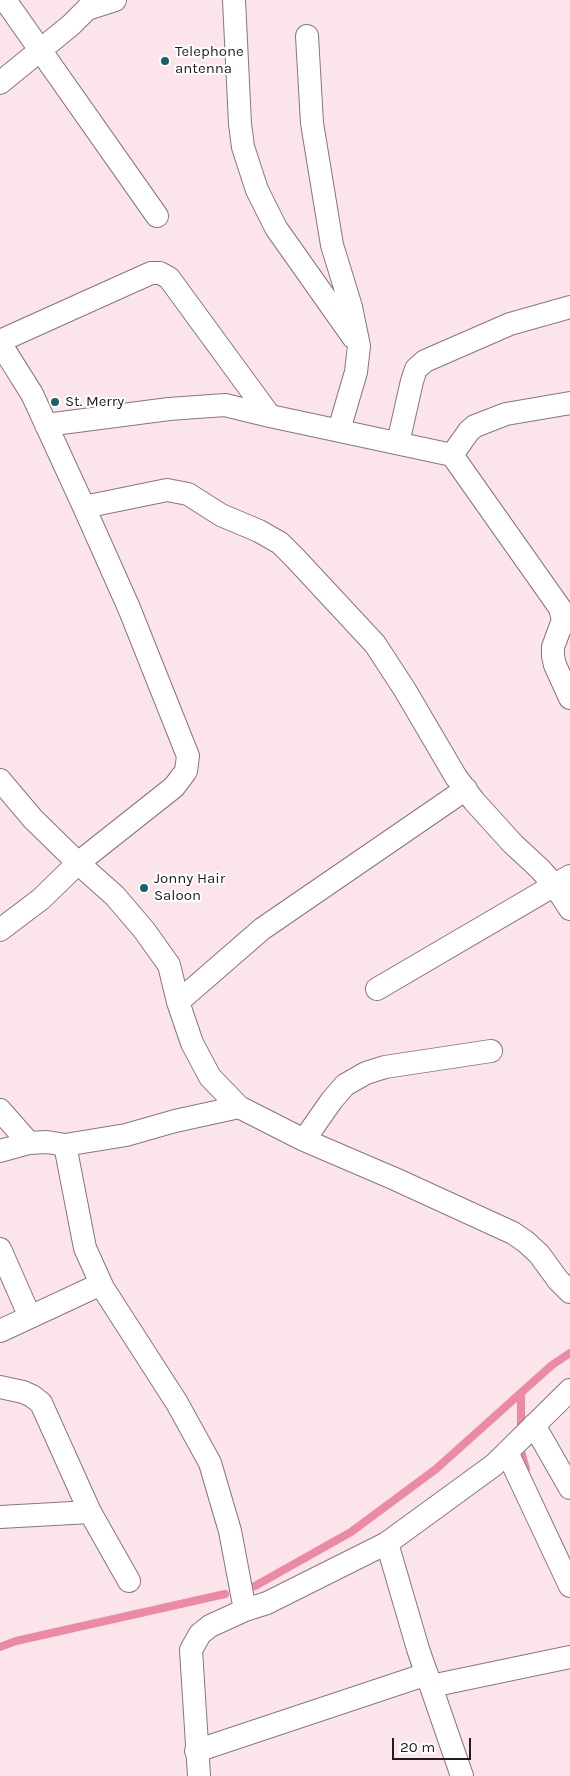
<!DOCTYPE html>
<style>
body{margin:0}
#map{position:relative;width:570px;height:1776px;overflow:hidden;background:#fce5ea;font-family:Karla,sans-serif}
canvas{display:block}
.scale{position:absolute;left:392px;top:1738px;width:79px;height:22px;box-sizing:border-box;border:2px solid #231b1c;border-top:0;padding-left:6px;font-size:15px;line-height:18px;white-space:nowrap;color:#231b1c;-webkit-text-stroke:4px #fff;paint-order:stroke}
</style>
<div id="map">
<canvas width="570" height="1776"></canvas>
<div class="scale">20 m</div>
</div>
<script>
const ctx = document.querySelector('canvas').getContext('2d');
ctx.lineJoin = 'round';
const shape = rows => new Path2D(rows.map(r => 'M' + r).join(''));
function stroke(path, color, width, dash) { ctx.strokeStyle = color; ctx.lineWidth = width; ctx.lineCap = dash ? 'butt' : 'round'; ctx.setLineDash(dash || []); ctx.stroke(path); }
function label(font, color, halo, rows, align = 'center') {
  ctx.font = font + ' Karla,sans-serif'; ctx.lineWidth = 4; ctx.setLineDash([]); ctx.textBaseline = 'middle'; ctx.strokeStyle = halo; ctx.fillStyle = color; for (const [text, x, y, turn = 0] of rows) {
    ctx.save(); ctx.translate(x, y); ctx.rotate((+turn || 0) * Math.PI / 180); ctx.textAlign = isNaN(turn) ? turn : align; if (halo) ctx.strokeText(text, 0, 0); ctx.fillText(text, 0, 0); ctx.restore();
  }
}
const stream = shape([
 [521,1393,521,1432],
 [521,1443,521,1451,526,1469],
 [255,1586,351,1532,436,1469,552,1365,570,1353],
 [0,1647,16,1641,225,1594]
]);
const street = shape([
 [5,0,157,216],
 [234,0,240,124,243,147,257,190,276,228,353,337],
 [87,9,115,0],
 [307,36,312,123,332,245,351,307,359,346,356,372,339,430],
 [0,83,71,25,87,9,94,0],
 [0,341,151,273,160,273,169,278,270,416],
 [0,343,32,394,84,507,129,608,188,756,186,771,174,787,78,863,41,899,0,930],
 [46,425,169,409,225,405,270,416,452,455,560,608,563,620,553,647,553,656,555,665,570,698],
 [398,443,412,381,416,369,425,361,510,324,570,307],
 [452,455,469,431,475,426,506,414,570,403],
 [84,507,167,490,188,494,221,515,259,531,280,543,295,558,375,644,405,690,456,777,474,801,513,844,540,869,555,886,570,909],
 [0,780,33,819,78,863,115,896,144,930,169,965,178,1002,192,1043,210,1077,239,1107,304,1140,395,1179,513,1233,526,1242,539,1254,558,1280,570,1292],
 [377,989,570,876],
 [178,1002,262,929,466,789],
 [0,1110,29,1143],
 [304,1140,332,1100,345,1085,366,1073,385,1067,491,1051],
 [65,1145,85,1248,103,1288,177,1403,210,1463,230,1531,245,1610],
 [0,1151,29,1143,47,1142,65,1145,126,1135,175,1121,239,1107],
 [0,1249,30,1317],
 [0,1331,101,1284],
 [0,1387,23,1392,32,1396,41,1403,90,1512,129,1581],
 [534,1425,570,1488],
 [507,1452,570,1586],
 [0,1517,90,1512],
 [387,1543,418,1649,462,1776],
 [431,1686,570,1657],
 [196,1751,427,1674],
 [199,1776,191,1650,200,1634,210,1626,245,1610,267,1603,387,1543,494,1465,570,1390]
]);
const markers = [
 [165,61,5,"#15626d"],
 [55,402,5,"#15626d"],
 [144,888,5,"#15626d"]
];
const poiNames = [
 ["Telephone",175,52],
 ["antenna",175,69],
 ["St. Merry",65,402],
 ["Jonny Hair",154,879],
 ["Saloon",154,896]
];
stroke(stream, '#ec89a4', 8);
stroke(street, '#8a757a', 24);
stroke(street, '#fff', 22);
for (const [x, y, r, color] of markers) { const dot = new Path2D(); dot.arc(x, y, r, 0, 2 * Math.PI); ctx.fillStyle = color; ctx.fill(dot); stroke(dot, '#fff', 2); }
label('15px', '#231b1c', '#fff', poiNames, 'left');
</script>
